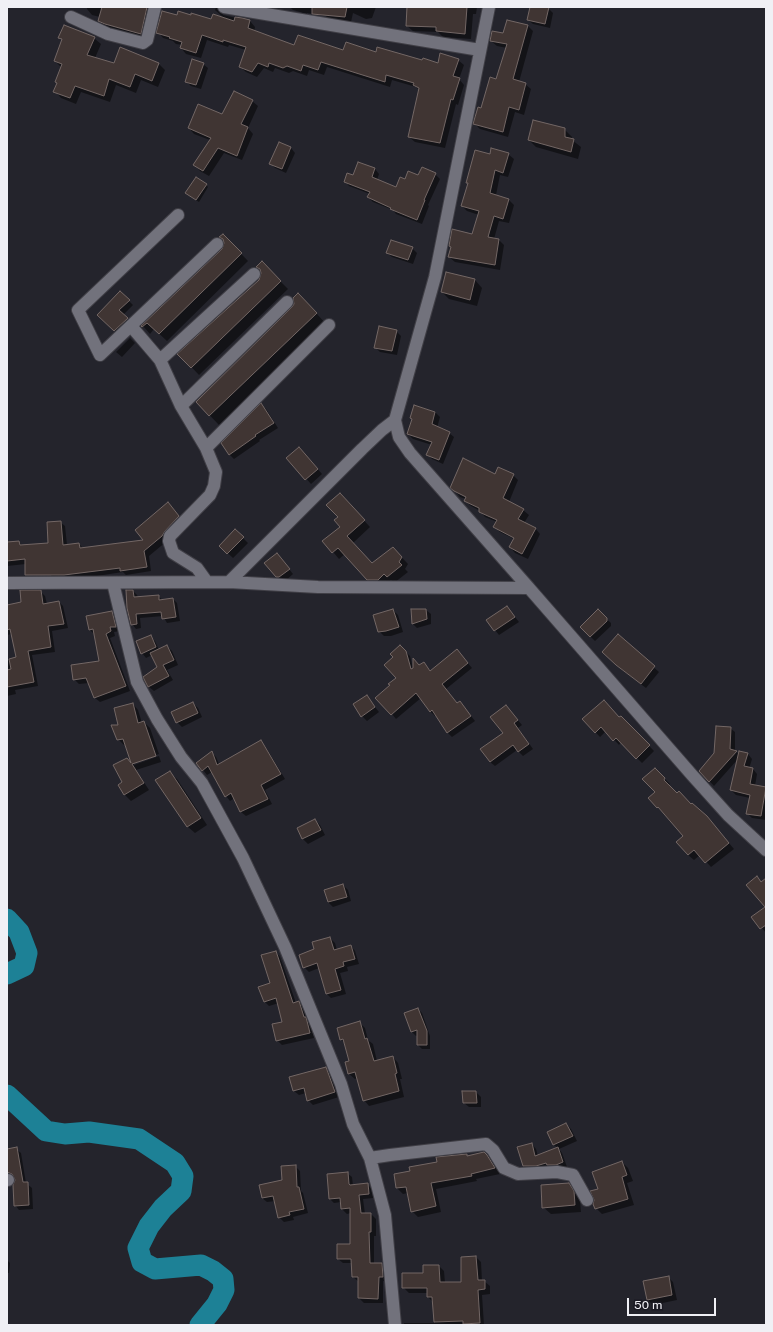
<!DOCTYPE html>
<style>
body{margin:0}
#map{position:relative;width:773px;height:1332px;overflow:hidden;background:#24242c;font-family:"Public Sans",sans-serif}
canvas{display:block}
.frame{position:absolute;inset:0;border:8px solid #f0f0f5;pointer-events:none}
.scale{position:absolute;left:627px;top:1298px;width:89px;height:18px;box-sizing:border-box;border:2px solid #f0f0f5;border-top:0;padding-left:5px;font-size:12px;line-height:14px;white-space:nowrap;color:#f0f0f5;-webkit-text-stroke:3px #1b1a23;paint-order:stroke}
</style>
<div id="map">
<canvas width="773" height="1332"></canvas>
<div class="frame"></div>
<div class="scale">50 m</div>
</div>
<script>
const ctx = document.querySelector('canvas').getContext('2d');
ctx.lineJoin = 'round';
function fillPath(path, color) { ctx.fillStyle = color; ctx.fill(path, 'evenodd'); }
const shape = rows => new Path2D(rows.map(r => 'M' + r).join(''));
function stroke(path, color, width, dash) { ctx.strokeStyle = color; ctx.lineWidth = width; ctx.lineCap = dash ? 'butt' : 'round'; ctx.setLineDash(dash || []); ctx.stroke(path); }
const shadow = shape([
 [87,7,152,7,146,39,112,30,105,27,99,21,100,17,92,15,87,9],
 [216,7,226,7,224,9,222,13,223,15,250,21,255,27,254,32,295,46,344,51,377,53,438,64,458,60,464,65,459,79,464,85,458,105,456,104,445,148,415,142,409,137,420,91,416,87,392,80,390,87,327,67,324,75,309,70,307,76,293,71,289,73,275,68,273,72,264,68,257,77,246,72,240,67,246,50,229,45,228,47,207,40,201,58,186,54,181,48,182,45,176,44,173,41,163,38,158,32,177,17,221,23,223,17,215,10],
 [290,7,376,7,372,18,366,19,353,13,351,22,331,21,326,16,307,13,307,14,293,10],
 [408,7,477,7,476,14,473,14,471,39,443,37,438,32,413,31,407,26],
 [531,7,548,8,553,13,550,28,533,24,528,20],
 [528,26,533,31,519,82,525,84,531,89,524,115,515,112,508,137,480,129,475,124,497,80,507,48,497,46,491,41,504,34],
 [60,37,94,38,101,44,95,58,115,65,159,64,165,70,158,87,141,80,136,93,116,85,110,102,81,92,76,104,61,98,55,91,62,68,55,61,63,41],
 [203,64,208,68,201,89,191,86,186,81],
 [252,101,258,106,248,128,253,134,242,160,224,153,209,176,200,171,195,165,210,140,194,134,189,128,223,116],
 [564,129,572,137,572,140,581,147,578,159,536,147,529,140],
 [279,143,291,148,295,153,286,173,275,168,270,163],
 [508,154,514,159,508,177,500,175,496,195,509,200,514,205,509,223,499,221,494,239,499,240,504,245,500,270,455,262,449,257,473,236,479,215,467,211,462,206,469,184,467,183,490,155],
 [359,163,375,169,379,174,377,180,397,188,405,180,435,174,440,179,428,205,429,206,422,224,396,214,393,210,373,202,368,197,370,194,349,186,345,181,353,176],
 [206,185,208,187,199,202,188,195],
 [223,235,248,261,167,341,154,329,150,334,143,326,223,250,224,241,221,237],
 [412,248,417,253,413,264,392,257,387,253],
 [262,263,288,289,199,375,179,354,260,280,262,272,258,267],
 [447,273,475,280,482,288,477,306,449,299,442,292],
 [120,292,133,305,123,315,132,324,119,335,98,315],
 [308,304,326,324,219,425,197,402],
 [396,331,401,336,397,355,380,352,375,347],
 [130,338,135,343,122,357,116,352],
 [261,405,266,409,278,428,259,440,260,441,234,459,229,454],
 [414,406,435,412,440,417,437,428,449,433,454,437,443,464,432,459,428,455,432,445,413,439,408,434,412,420,411,418],
 [304,453,322,474,311,484,288,458],
 [513,475,518,480,509,502,523,510,529,515,524,523,535,528,540,534,528,559,515,553,510,547,514,539,500,532,495,527,497,522,485,517,480,511,471,506,465,501,466,499,460,497,452,487,496,476],
 [346,501,370,527,353,543,372,564,393,548,408,564,405,569,408,572,394,583,391,580,385,586,374,586,345,554,339,559,324,541,341,527,339,517],
 [172,508,183,521,167,541,149,556,151,571,126,575,123,572,70,580,55,580,50,574,31,575,26,570,26,564,7,566,7,542,19,542,23,546,49,544,60,522,65,526,67,545,79,544,84,549,145,541],
 [235,530,248,543,233,558,220,546],
 [281,559,293,574,284,582,282,581,277,576],
 [40,591,45,596,47,604,59,602,63,606,68,628,52,631,55,652,32,655,38,686,15,690,16,694,7,696,7,660,17,658,12,634,7,635,7,606,23,603],
 [133,591,137,595,138,597,158,596,163,600,173,599,177,603,180,621,167,623,163,616,140,618,141,628,136,629,132,624],
 [507,607,519,622,499,635,487,620],
 [393,610,398,615,403,632,391,636,384,636,379,631],
 [426,610,431,614,431,624,417,628,412,623],
 [598,611,611,623,611,626,595,641,581,627],
 [112,612,116,617,120,631,114,632,115,636,110,638,130,691,100,702,95,698,89,683,79,684,74,679,100,662,94,634,89,629],
 [150,636,155,641,159,650,167,646,172,651,178,665,167,670,173,680,154,691,149,687,145,677,158,668,152,655,146,658,142,653],
 [400,646,410,656,413,668,424,663,431,671,461,655,472,668,446,689,458,704,460,702,464,707,475,721,452,737,447,732,436,715,435,716,430,711,421,698,396,719,392,714,391,686,397,678,394,657],
 [633,649,659,672,646,688,622,670,608,657],
 [366,696,379,712,367,721,362,716],
 [193,703,198,708,202,717,182,727,177,722],
 [133,704,138,710,142,723,144,722,150,728,159,754,134,762,134,765,159,756,161,762,136,770,149,790,131,801,125,795,119,785,123,782,127,759,132,764,126,745,124,745,118,739,120,726],
 [510,711,522,725,518,728,533,749,523,756,517,750,495,766,490,762,504,733],
 [621,717,654,751,642,763,621,742,619,745,606,731,600,737,584,720,620,718],
 [730,728,735,732,735,751,739,754,748,754,752,759,749,769,753,769,757,774,755,786,766,788,766,820,752,818,747,813,750,798,736,795,731,790,738,759,714,786,700,771,715,754],
 [260,742,265,746,285,779,265,790,272,804,246,816,241,812,235,798,230,801,226,796,212,772,207,775,203,770,212,753,216,757,219,764],
 [655,769,670,784,668,786,677,794,691,805,712,823,734,849,711,867,700,855,694,860,688,855,685,836,649,798,656,792],
 [170,773,177,779,207,825,195,833,188,827,157,780],
 [315,820,320,825,325,835,308,844,303,839,298,828],
 [343,885,348,890,351,901,333,907,328,902],
 [766,908,766,933,753,917],
 [330,938,335,943,337,950,351,946,355,951,359,964,347,967,348,971,340,973,346,994,331,998,326,993,319,968,309,972,304,967,316,950],
 [276,952,280,957,296,1003,299,1002,303,1007,308,1021,310,1023,314,1038,282,1045,277,1040,284,1023,279,1003,269,1006,265,1002,271,984],
 [418,1009,422,1013,430,1036,430,1049,422,1049,418,1045,418,1035,416,1036,412,1032,405,1014],
 [360,1023,365,1028,368,1040,373,1044,377,1061,393,1057,398,1063,402,1079,400,1079,404,1097,369,1106,364,1100,358,1078,355,1079,349,1074,346,1062,350,1061,345,1044,341,1039],
 [326,1068,330,1073,339,1097,313,1105,308,1100,306,1093,299,1095,294,1091],
 [476,1092,481,1097,481,1107,469,1107,464,1103],
 [566,1124,571,1129,577,1141,559,1149,562,1153,567,1167,561,1169,528,1171,523,1166,532,1144,536,1149,538,1156,558,1148,554,1145,548,1132],
 [16,1149,21,1153,26,1183,32,1188,33,1209,19,1210,15,1205,17,1180,14,1177,7,1177,7,1150],
 [484,1154,493,1162,500,1174,476,1179,477,1181,436,1189,441,1212,418,1217,412,1211,408,1193,403,1194,397,1188,395,1175,411,1172,438,1162,466,1155,469,1157],
 [622,1162,628,1168,633,1181,627,1183,634,1205,602,1214,596,1208,599,1189],
 [295,1166,300,1171,301,1191,303,1193,308,1213,293,1217,294,1220,284,1222,279,1217,276,1201,267,1202,262,1198,283,1181],
 [347,1173,352,1177,353,1186,367,1184,372,1189,373,1198,363,1199,365,1214,371,1214,376,1219,376,1236,374,1236,374,1264,381,1264,386,1268,387,1281,383,1281,383,1303,364,1303,359,1298,359,1282,353,1277,352,1263,343,1263,338,1259,351,1245,351,1213,347,1214,342,1209,341,1202,334,1203,329,1198],
 [568,1184,576,1191,580,1200,581,1212,551,1214,543,1207],
 [476,1257,481,1262,482,1281,484,1281,490,1286,490,1294,482,1295,484,1325,404,1325,404,1323,435,1323,433,1302,428,1297,428,1293,409,1293,403,1287,439,1266,444,1271,445,1283,462,1283],
 [7,1260,10,1263,9,1273,7,1273],
 [668,1277,673,1282,677,1300,653,1305,648,1300,644,1282]
]);
const river = shape([
 [7,919,19,932,27,953,24,966,7,974],
 [7,1095,46,1131,65,1134,89,1132,139,1139,175,1163,183,1176,181,1191,163,1208,149,1226,138,1248,142,1262,155,1269,201,1265,213,1271,223,1279,224,1290,217,1304,200,1325]
]);
const building = shape([
 [102,7,147,7,141,34,105,24,98,21,102,7],
 [312,7,347,7,345,17,312,14,312,7],
 [407,7,467,7,465,34,436,31,436,27,406,26,407,7],
 [530,7,549,7,545,24,527,20,530,7],
 [162,11,177,15,178,11,191,15,191,13,211,19,213,14,234,21,235,17,242,18,250,20,248,28,294,45,298,35,343,50,346,42,376,52,377,47,422,60,423,58,438,63,440,53,459,59,453,76,460,78,453,100,451,99,440,143,408,137,419,88,413,85,414,83,386,75,385,82,321,62,318,70,303,65,301,71,287,66,283,68,269,63,268,67,258,63,252,72,239,67,246,47,223,40,223,42,202,35,196,53,180,48,182,42,169,38,170,37,156,33,162,11],
 [507,20,528,25,513,79,526,83,519,110,509,107,503,132,473,124,478,107,481,108,490,77,496,79,507,44,490,41,492,31,503,33,507,20],
 [64,25,95,37,87,55,114,63,120,47,159,63,152,81,135,74,130,87,109,79,104,96,75,86,70,98,53,92,57,83,55,82,62,64,54,61,62,39,58,38,64,25],
 [192,59,204,63,196,85,185,82,192,59],
 [234,91,253,100,241,124,248,127,237,156,218,148,203,171,193,165,211,138,188,128,198,104,222,114,234,91],
 [533,120,565,128,565,137,574,139,571,152,528,140,533,120],
 [279,142,291,147,282,169,269,164,279,142],
 [491,148,509,153,503,173,495,170,490,193,509,199,503,219,494,216,488,237,499,239,495,265,448,257,451,247,449,246,452,229,472,234,479,211,461,206,468,183,466,183,475,150,490,154,491,148],
 [358,162,375,168,372,177,396,187,400,177,405,179,408,171,418,175,422,167,436,173,424,200,425,200,417,220,390,209,391,208,367,197,370,192,344,182,347,173,353,175,358,162],
 [196,177,207,184,196,200,185,193,196,177],
 [223,234,242,253,159,334,147,323,142,327,141,326,222,249,224,243,223,239,219,237,223,234],
 [391,240,413,247,408,260,386,253,391,240],
 [262,261,281,281,191,368,177,354,259,280,261,273,260,269,256,267,262,261],
 [446,272,475,279,470,300,441,292,446,272],
 [120,291,130,300,119,310,128,318,114,331,97,315,120,291],
 [298,293,317,313,209,416,196,402,292,307,294,304,293,298,298,293],
 [379,326,397,330,392,351,374,348,379,326],
 [261,403,274,423,255,435,256,436,229,455,221,443,261,403],
 [414,405,435,412,432,424,450,432,439,460,426,455,432,442,407,434,412,419,410,418,414,405],
 [299,447,318,469,305,480,286,458,299,447],
 [463,458,495,474,498,467,514,474,503,498,524,509,518,519,536,528,522,554,509,547,514,538,493,527,497,520,479,512,479,508,464,501,466,497,454,491,450,488,463,458],
 [340,493,365,520,347,536,372,563,393,547,402,557,399,562,402,565,387,577,384,574,378,580,367,580,338,548,332,553,322,541,340,527,334,520,338,517,326,505,340,493],
 [168,502,179,516,165,531,162,536,144,551,147,567,120,571,120,568,64,575,25,575,25,559,7,561,7,542,19,541,20,545,48,543,47,522,61,521,63,545,79,543,80,548,143,540,135,530,168,502],
 [235,529,244,537,227,554,219,546,235,529],
 [277,553,290,569,279,577,276,577,264,563,277,553],
 [20,590,41,590,43,604,59,601,64,624,48,626,51,647,28,651,34,682,7,687,7,670,11,669,9,659,16,657,10,629,7,630,7,605,21,602,20,590],
 [126,590,133,590,134,597,159,595,159,600,173,598,176,617,162,619,161,612,136,614,137,624,131,625,127,608,126,590],
 [507,606,515,617,494,631,486,620,507,606],
 [393,609,399,627,386,631,378,632,373,615,393,609],
 [411,609,426,609,427,619,412,624,411,609],
 [598,609,607,618,607,621,590,637,580,627,598,609],
 [112,611,116,627,110,627,111,631,106,634,126,686,94,698,86,678,73,680,71,665,99,661,93,629,89,630,86,616,112,611],
 [618,634,655,666,641,684,616,665,602,652,618,634],
 [151,635,156,647,141,654,136,641,151,635],
 [167,645,174,660,163,665,169,676,148,687,143,677,157,667,150,653,167,645],
 [400,645,406,651,411,669,413,668,413,658,419,665,424,662,430,671,457,649,468,663,442,684,457,703,460,701,471,716,447,733,432,710,430,712,416,693,391,715,375,698,390,685,388,684,396,678,384,665,393,657,390,654,400,645],
 [367,695,375,707,361,717,353,704,367,695],
 [604,700,619,717,621,716,650,745,636,759,616,738,613,741,601,727,595,733,582,719,604,700],
 [193,702,198,713,176,723,171,712,193,702],
 [133,703,138,723,144,721,156,756,132,764,144,783,124,795,118,785,122,782,113,765,127,758,131,763,123,739,117,740,111,725,118,725,114,708,133,703],
 [506,705,518,720,514,723,529,744,518,752,513,745,490,762,480,749,503,733,490,717,506,705],
 [716,726,731,727,730,749,737,751,709,782,699,771,714,753,716,726],
 [261,740,281,774,261,785,268,799,240,812,231,793,225,797,208,766,202,771,196,763,212,751,217,765,261,740],
 [739,751,748,753,744,766,753,768,750,784,766,787,761,816,746,814,750,795,730,790,739,751],
 [655,768,665,778,664,780,677,793,679,791,691,804,692,803,707,816,729,843,705,863,694,850,688,855,676,842,683,836,658,807,657,808,648,798,655,792,642,779,655,768],
 [170,771,201,818,187,827,155,780,170,771],
 [315,819,321,830,302,839,297,828,315,819],
 [757,876,761,882,766,878,766,925,760,929,751,917,765,907,746,885,757,876],
 [343,884,347,897,328,902,324,890,343,884],
 [330,937,334,950,351,945,355,959,343,962,344,966,335,969,341,990,326,994,317,963,303,968,299,955,314,949,312,942,330,937],
 [276,951,293,1003,299,1001,304,1017,306,1017,310,1033,276,1041,272,1024,282,1022,276,998,264,1002,258,987,270,983,261,955,276,951],
 [418,1008,427,1031,427,1045,417,1045,417,1030,411,1032,404,1013,418,1008],
 [360,1021,365,1039,367,1038,374,1061,393,1056,397,1073,395,1074,399,1091,363,1101,355,1072,348,1074,345,1062,349,1061,343,1039,340,1040,337,1028,360,1021],
 [326,1067,335,1092,307,1101,304,1088,293,1091,289,1077,326,1067],
 [462,1091,476,1091,477,1103,463,1103,462,1091],
 [566,1123,573,1136,553,1145,547,1132,566,1123],
 [532,1143,535,1156,558,1147,563,1162,556,1165,547,1165,546,1163,536,1166,523,1166,517,1147,532,1143],
 [17,1147,23,1182,28,1182,29,1205,14,1206,13,1185,15,1180,12,1174,7,1172,7,1149,17,1147],
 [484,1152,487,1155,495,1168,471,1174,472,1176,431,1183,436,1206,411,1212,406,1187,396,1188,394,1174,410,1171,409,1167,437,1162,436,1157,467,1154,467,1156,484,1152],
 [622,1161,627,1175,622,1177,628,1199,595,1209,593,1204,594,1200,590,1191,598,1189,592,1172,622,1161],
 [296,1165,297,1187,299,1187,304,1209,289,1212,290,1215,278,1218,273,1196,262,1198,259,1185,282,1180,281,1166,296,1165],
 [348,1172,349,1184,350,1185,368,1183,369,1194,359,1195,361,1213,371,1213,371,1232,369,1232,370,1263,382,1263,383,1277,379,1277,378,1299,358,1298,358,1277,352,1277,351,1259,337,1259,337,1244,350,1244,350,1208,341,1209,340,1198,329,1199,327,1174,348,1172],
 [569,1183,574,1191,575,1205,542,1208,541,1185,569,1183],
 [476,1256,478,1280,485,1280,485,1289,478,1290,480,1323,463,1324,463,1321,434,1322,432,1297,427,1297,427,1288,402,1288,402,1273,423,1273,423,1265,439,1265,440,1282,461,1282,461,1257,476,1256],
 [669,1276,672,1295,647,1300,643,1281,669,1276]
]);
const minor = shape([
 [224,7,480,50],
 [489,7,435,277,395,420,399,437,410,453,529,588],
 [71,17,108,34,143,43,147,40,155,7],
 [178,215,78,310,100,355,217,244],
 [131,326,160,360],
 [181,406,287,302],
 [206,448,329,325],
 [207,582,197,568,173,553,169,541,170,536,210,495,214,486,216,472,206,448,181,406,160,360,254,274],
 [229,582,362,449,382,430,395,420],
 [7,583,229,582,318,587,529,588,692,775,728,815,766,850],
 [113,583,137,682,157,719,181,757,202,783,243,858,285,947,341,1084,353,1124,370,1158,390,1155,486,1144,493,1150,504,1168,518,1174,557,1172,573,1175,587,1200],
 [370,1158,385,1215,395,1325],
 [7,1180,8,1180]
]);
fillPath(shadow, '#0007');
stroke(river, '#1d8196', 21);
fillPath(building, '#403533');
stroke(building, '#736765', 1);
stroke(minor, '#403f46', 14);
stroke(minor, '#72727c', 12);
</script>
